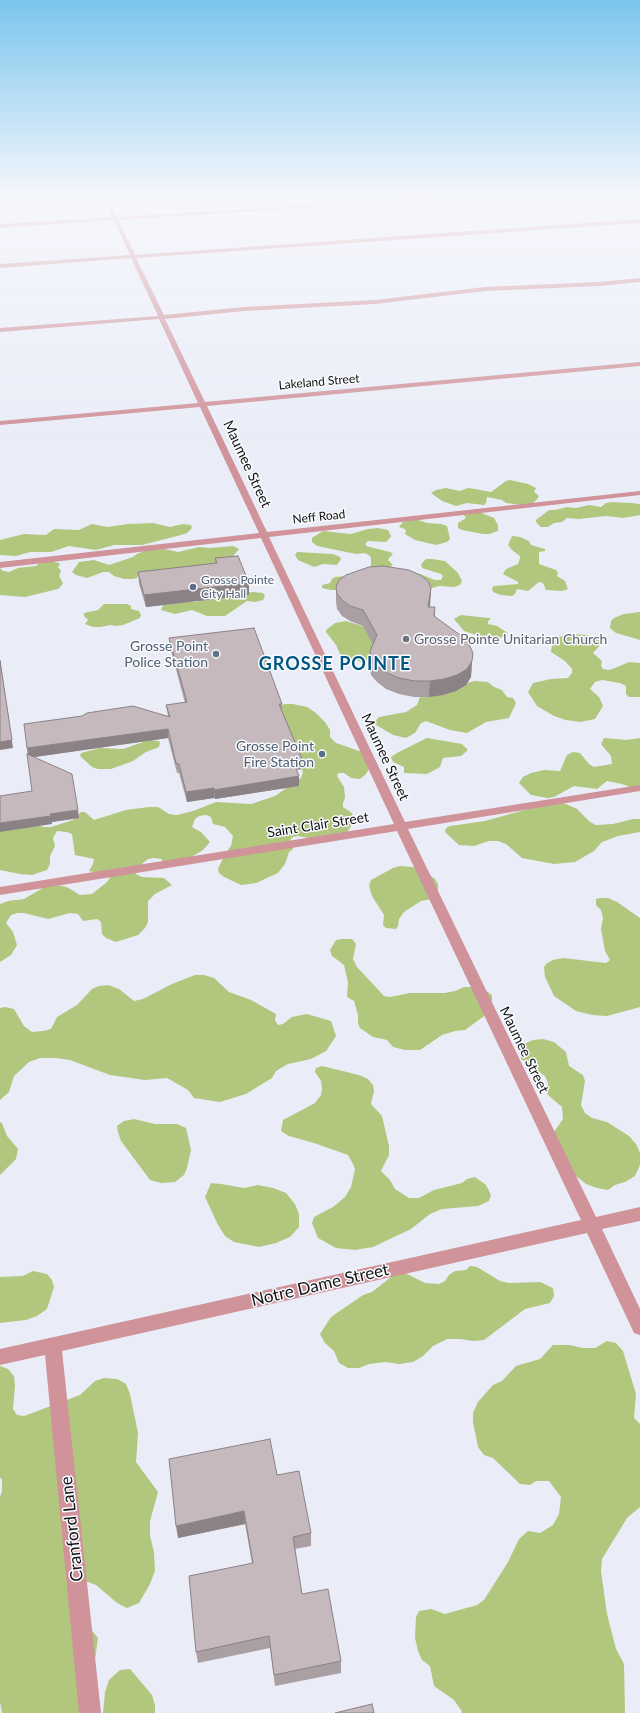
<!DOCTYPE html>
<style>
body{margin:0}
canvas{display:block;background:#eaedf8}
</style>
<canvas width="640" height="1713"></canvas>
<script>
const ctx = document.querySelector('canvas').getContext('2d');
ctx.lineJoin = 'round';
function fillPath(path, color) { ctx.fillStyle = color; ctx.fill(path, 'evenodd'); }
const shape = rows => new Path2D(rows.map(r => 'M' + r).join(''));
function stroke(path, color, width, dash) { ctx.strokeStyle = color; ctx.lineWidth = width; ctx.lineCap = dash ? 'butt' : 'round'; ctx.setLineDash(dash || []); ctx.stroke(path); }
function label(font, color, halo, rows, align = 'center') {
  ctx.font = font + ' Lato,sans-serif'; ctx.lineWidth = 3; ctx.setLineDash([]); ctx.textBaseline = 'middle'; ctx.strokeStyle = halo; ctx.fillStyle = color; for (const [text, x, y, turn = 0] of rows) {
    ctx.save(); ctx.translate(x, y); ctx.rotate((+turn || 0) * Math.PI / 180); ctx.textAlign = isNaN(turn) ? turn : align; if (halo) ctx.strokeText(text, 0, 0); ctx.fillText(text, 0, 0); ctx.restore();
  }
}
const green = shape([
 [510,480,528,484,536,488,534,492,539,496,538,498,533,503,524,505,506,503,502,500,487,497,486,503,484,505,467,503,456,506,442,501,431,493,436,490,446,488,460,491,468,488,475,489,491,492,506,481],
 [611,502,632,503,640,504,640,515,623,518,606,516,579,519,567,518,562,522,554,523,548,527,541,527,536,522,536,520,549,510,555,510,567,507,576,508,589,505,601,507,606,503],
 [479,512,494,518,498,525,498,531,489,534,483,534,462,530,458,528,458,523,466,518,463,514],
 [415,519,427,523,441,524,447,526,450,539,447,542,436,545,415,540,405,534,406,531,405,529,399,527,403,522],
 [153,523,170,527,183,524,191,525,192,528,187,533,181,535,142,545,114,545,96,550,69,546,51,552,30,552,16,556,0,555,0,540,24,534,46,535,54,529,79,530,92,524,107,527,128,524],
 [378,528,388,530,391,536,390,538,386,542,368,541,366,543,366,546,390,552,393,554,389,558,388,560,393,565,387,569,420,574,435,580,441,580,443,576,441,574,422,568,421,564,426,559,432,559,445,561,458,573,462,581,460,585,454,587,439,586,425,590,331,590,322,588,322,585,330,583,332,579,335,577,356,575,368,569,371,566,371,559,370,556,365,553,356,554,317,546,312,542,312,538,323,531,351,534,368,529],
 [512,536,520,537,529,541,531,545,545,549,545,551,539,552,539,564,556,570,558,573,557,576,565,581,568,589,562,591,546,590,543,583,539,582,528,591,517,589,515,594,512,596,501,595,493,592,492,588,494,586,518,584,518,582,503,574,506,569,518,564,520,558,520,556,512,550,508,545],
 [233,546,239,549,234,555,234,561,140,572,137,578,133,579,124,579,114,576,109,572,103,572,87,578,76,575,72,572,79,562,94,560,109,565,133,557,137,554,144,551,164,549,178,552,199,547,209,548],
 [297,552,333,554,340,557,341,559,337,565,323,564,314,567,298,560,295,555],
 [42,560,59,563,60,564,58,567,61,571,59,576,63,583,61,586,58,589,25,597,0,595,0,568,3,571,9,572,18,568,36,566],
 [253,592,263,593,265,596,263,600,255,602,247,601,225,616,207,616,192,610,175,614,161,610,163,605,188,602,196,602,203,599],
 [104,604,127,604,131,606,131,609,139,611,141,615,140,618,123,625,116,626,110,625,101,627,93,627,85,624,88,620,84,616,84,613,98,610],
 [640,612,640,640,616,633,610,628,611,621,614,618,624,614],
 [461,615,489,618,491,619,488,621,488,624,497,626,508,633,503,637,491,640,464,631,454,619],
 [346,621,366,627,379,655,362,662,341,656,336,645,326,632,326,630,335,623],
 [570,634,588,635,601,640,602,643,593,653,602,661,601,666,603,669,609,670,615,668,629,662,640,663,640,697,629,697,626,694,626,686,620,683,602,680,595,682,590,689,599,697,603,706,595,719,580,722,566,720,554,716,537,706,528,692,533,683,551,679,568,678,572,673,572,669,565,661,551,652,552,645,559,637],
 [475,681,488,682,494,687,502,690,507,697,513,698,516,703,509,718,486,722,467,733,450,730,426,721,421,723,415,733,406,738,393,735,376,725,374,722,379,717,406,712,417,705,421,694],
 [285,704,293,704,307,707,316,713,325,722,330,730,330,737,336,743,362,752,372,764,366,774,360,779,351,778,344,773,338,773,337,776,344,787,345,798,343,803,343,807,352,813,353,817,352,824,347,833,319,840,298,836,293,837,290,840,293,849,289,852,285,864,278,873,256,883,241,885,224,877,219,873,218,869,225,854,231,846,233,836,225,827,213,824,211,817,206,815,199,816,195,819,192,827,201,832,210,842,203,850,193,856,190,862,165,864,161,859,154,858,148,859,137,868,136,874,142,877,164,878,172,885,155,894,148,901,148,922,145,928,138,935,116,942,106,938,102,934,101,922,97,919,83,921,78,914,70,913,48,919,24,913,18,913,11,915,6,923,13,932,17,945,11,955,0,962,0,904,8,901,24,899,46,886,56,885,67,887,80,895,92,894,107,882,111,876,89,871,93,864,94,859,75,855,72,834,67,832,57,831,53,838,55,846,50,856,50,864,47,870,32,875,20,874,0,870,0,827,25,823,44,827,51,827,73,820,81,812,85,812,94,820,126,810,149,807,158,807,169,814,177,815,193,811,216,802,251,804,275,796,301,778,303,772,271,708],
 [427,738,462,744,468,750,461,756,443,758,440,767,427,774,404,773,404,767,393,762,391,757,397,753],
 [604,738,626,740,640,738,640,789,635,789,622,784,607,781,597,789,574,786,554,797,548,798,531,795,519,783,523,777,531,773,544,770,560,771,567,755,573,752,580,753,589,764,594,767,612,764,611,756,601,744],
 [149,740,159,741,160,743,159,747,146,752,133,761,111,769,98,769,92,767,80,756,81,753,100,748,123,749],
 [553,802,566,804,577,809,590,822,596,825,613,824,633,819,640,819,640,832,618,836,602,842,594,851,575,862,554,864,522,858,506,844,498,841,489,841,474,846,459,845,445,832,446,828,450,826,485,821],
 [400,866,413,867,428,874,435,879,438,884,438,889,437,895,432,899,421,901,404,912,399,919,398,926,396,929,386,928,383,925,384,915,372,896,369,886,371,880,393,868],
 [600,898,608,898,617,902,640,918,640,1007,607,1016,592,1015,576,1011,554,996,545,977,544,967,547,963,553,960,563,958,606,963,610,960,605,951,601,929,603,918,601,910,596,905,596,899],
 [343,939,352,939,356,944,353,959,357,967,384,996,390,997,410,993,445,993,455,991,464,987,480,987,492,995,492,1001,487,1014,465,1030,455,1031,442,1035,420,1050,405,1050,393,1047,387,1040,373,1037,360,1028,358,1023,358,1015,354,1001,347,997,348,982,344,965,332,956,330,950,336,940],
 [195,975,204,975,214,978,229,992,251,1000,276,1014,275,1020,278,1025,283,1024,292,1017,307,1014,331,1021,336,1036,326,1051,311,1059,288,1064,276,1071,272,1078,246,1094,220,1102,194,1098,188,1090,167,1078,145,1080,110,1075,70,1060,56,1058,40,1058,29,1062,14,1076,9,1092,0,1100,0,1008,5,1007,14,1009,24,1026,32,1032,43,1031,51,1029,57,1017,77,1005,92,989,99,986,108,985,119,989,134,1001,143,999,172,984],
 [543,1039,554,1042,566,1052,569,1066,583,1075,585,1081,581,1105,585,1113,592,1118,607,1122,629,1136,636,1144,640,1153,640,1165,635,1176,625,1182,615,1185,608,1190,597,1188,586,1184,576,1176,548,1140,563,1119,562,1107,548,1095,547,1090,548,1083,545,1076,521,1059,520,1050,524,1044,533,1040],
 [322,1066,359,1075,368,1079,373,1085,374,1091,371,1104,382,1116,389,1146,389,1155,381,1171,390,1180,395,1189,409,1198,419,1198,434,1190,462,1183,467,1179,475,1177,486,1185,491,1195,489,1201,478,1206,442,1209,430,1214,411,1229,373,1247,355,1250,336,1248,318,1238,312,1223,314,1217,333,1207,345,1197,351,1187,355,1169,353,1164,348,1155,314,1143,289,1136,281,1131,283,1120,315,1103,321,1095,322,1089,321,1081,315,1072,316,1068],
 [134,1119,155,1124,177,1124,186,1128,191,1150,187,1168,184,1175,175,1182,161,1183,150,1180,121,1141,118,1132,117,1126,124,1121],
 [0,1122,2,1123,7,1136,18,1149,16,1159,0,1175],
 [211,1183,221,1184,244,1188,258,1185,273,1188,286,1193,295,1204,299,1214,299,1227,290,1237,276,1243,259,1247,234,1242,225,1236,218,1225,205,1197],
 [470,1266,477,1267,500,1281,509,1283,540,1282,553,1288,554,1296,550,1303,525,1309,484,1340,473,1341,460,1339,447,1339,433,1346,423,1356,413,1362,399,1364,386,1362,369,1364,359,1368,348,1368,339,1363,334,1351,325,1343,320,1334,331,1317,363,1295,372,1292,391,1277,405,1273,425,1283,439,1284,445,1281,449,1275,455,1271,466,1270],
 [33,1271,47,1274,52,1280,54,1287,47,1309,37,1316,26,1320,0,1323,0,1277,23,1276],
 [607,1341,616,1343,623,1351,636,1394,634,1418,640,1424,640,1507,627,1518,602,1559,601,1571,607,1614,616,1649,624,1664,625,1713,462,1713,461,1710,454,1700,434,1686,430,1666,422,1660,418,1651,415,1638,416,1617,419,1611,431,1609,445,1614,477,1605,484,1600,508,1562,519,1539,528,1531,540,1533,553,1525,559,1514,561,1497,549,1481,536,1481,530,1485,520,1484,493,1458,484,1455,478,1447,473,1422,473,1413,478,1402,493,1385,502,1381,516,1366,540,1359,553,1345,570,1345,583,1348,595,1348],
 [0,1366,8,1369,14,1376,15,1386,13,1409,17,1415,24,1416,80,1395,95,1381,104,1378,117,1379,126,1384,130,1394,138,1433,136,1462,158,1492,150,1521,150,1536,154,1552,155,1571,150,1584,139,1603,127,1608,117,1603,96,1585,85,1581,82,1618,98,1638,95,1660,82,1693,79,1713,2,1713,0,1702,0,1497,2,1491,2,1480,0,1477],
 [130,1669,152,1695,155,1705,155,1713,103,1713,105,1692,109,1680,120,1670]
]);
const minor = shape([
 [104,199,108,199,117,217,409,199,429,199,427,200,118,220,135,255,640,219,640,223,136,258,164,315,244,307,375,300,485,287,599,282,640,278,640,282,599,286,485,291,375,304,244,311,165,319,205,402,640,362,640,366,207,406,267,532,640,491,640,495,269,537,405,822,640,785,640,791,408,829,596,1217,640,1207,640,1221,602,1229,640,1309,640,1335,634,1333,587,1233,62,1351,101,1713,79,1713,45,1355,0,1365,0,1349,581,1220,397,831,0,895,0,887,394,824,261,538,0,568,0,562,259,533,200,407,0,425,0,421,198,403,159,319,0,332,0,328,158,316,131,258,0,268,0,264,130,255,114,220,0,228,0,224,112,217,104,199]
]);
const wall = shape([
 [215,558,249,583,249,595,146,607,139,584,138,572,215,563],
 [336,587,431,588,430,607,435,607,435,616,472,661,471,677,466,685,456,691,443,695,429,697,414,697,399,694,386,689,377,682,371,675,370,667,370,651,373,645,363,626,350,621,342,616,337,609,336,602],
 [169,638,282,704,282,711,302,759,302,769,296,770,299,776,299,786,215,799,214,798,187,802,179,773,177,773,168,738,34,757,79,818,52,822,52,824,32,791,27,754,168,716,166,705,185,703,170,647],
 [277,1475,311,1533,311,1546,295,1549,302,1594,341,1661,341,1673,275,1686,270,1648,198,1663,196,1652,252,1563,245,1524,178,1538]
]);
const shadedWall = shape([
 [249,583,249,595,146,607,144,595],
 [431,588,430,604,428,622,428,607],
 [0,659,13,748,0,750],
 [472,661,471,677,466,685,456,691,443,695,429,697,430,681],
 [168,729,168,738,28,758,27,748],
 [302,759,302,769,293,770,293,761],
 [299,776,299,786,215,799,214,790],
 [214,788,214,798,187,802,186,792],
 [78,810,79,818,52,822,52,824,0,832,0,823,50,814],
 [244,1511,245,1524,178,1538,176,1526]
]);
const building = shape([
 [238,556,249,583,144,595,138,572,217,563,215,558,238,556],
 [383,566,409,570,420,575,428,581,431,588,428,607,435,607,434,616,467,640,473,653,472,661,467,669,457,675,444,679,430,681,415,681,399,678,387,673,377,666,372,659,370,651,377,635,363,610,350,606,342,600,337,594,336,587,339,580,346,575,369,567,383,566],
 [254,628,282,704,279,704,302,759,293,761,299,776,214,790,214,788,186,792,179,764,176,763,168,729,27,748,24,724,82,716,87,713,133,706,170,717,166,705,187,702,169,638,254,628],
 [0,661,12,740,0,742,0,661],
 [27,754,72,774,78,810,50,814,51,816,0,823,0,796,32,791,27,754],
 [270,1439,277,1475,299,1471,311,1533,293,1537,302,1594,328,1589,341,1661,274,1675,269,1636,196,1652,189,1576,253,1563,244,1511,176,1526,169,1459,270,1439],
 [372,1704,374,1713,335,1713,372,1704]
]);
const markers = [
 [193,587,4,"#5c6f8a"],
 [406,639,4,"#6b7280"],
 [216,654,4,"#5c6f8a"],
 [322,754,4,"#5c6f8a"]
];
const farStreetnames = [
 ["Lakeland Street",319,382,-5],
 ["Neff Road",319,517,-6]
];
const farServicenames = [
 ["Grosse Pointe",201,580],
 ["City Hall",201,594]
];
const streetNames = [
 ["Maumee Street",247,464,65],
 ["Maumee Street",385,757,65],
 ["Saint Clair Street",318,825,-9],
 ["Maumee Street",524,1050,64]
];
const worshipNames = [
 ["Grosse Pointe Unitarian Church",414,639]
];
const serviceNames = [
 ["Grosse Point",208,646],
 ["Police Station",208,662],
 ["Grosse Point",314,746],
 ["Fire Station",314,762]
];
const nearStreetnames = [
 ["Notre Dame Street",320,1285,-13],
 ["Cranford Lane",72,1529,-96]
];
const districtNames = [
 ["GROSSE POINTE",335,664]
];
fillPath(green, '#b1c77d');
fillPath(minor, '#cf9399');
fillPath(wall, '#aa9fa3');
fillPath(shadedWall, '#8b8285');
fillPath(building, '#c6b9be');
stroke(building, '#8b8285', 1);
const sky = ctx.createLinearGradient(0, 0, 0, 439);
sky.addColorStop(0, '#7bc5ed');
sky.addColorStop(0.45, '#f6f7fc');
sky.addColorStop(1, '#f6f7fc00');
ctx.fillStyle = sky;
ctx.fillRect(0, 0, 640, 439);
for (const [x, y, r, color] of markers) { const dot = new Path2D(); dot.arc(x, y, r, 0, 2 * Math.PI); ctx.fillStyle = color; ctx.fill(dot); stroke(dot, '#fafbfd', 1.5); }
label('12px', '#121317', '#fafbfd', farStreetnames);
label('12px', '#4e5e75', '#fafbfd', farServicenames, 'left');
label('14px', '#121317', '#fafbfd', streetNames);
label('14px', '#5b616d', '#fafbfd', worshipNames, 'left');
label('14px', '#4e5e75', '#fafbfd', serviceNames, 'right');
label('17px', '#121317', '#fafbfd', nearStreetnames);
ctx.letterSpacing = '1px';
label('bold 18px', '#005682', '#fafbfd', districtNames);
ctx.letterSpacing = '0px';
</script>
